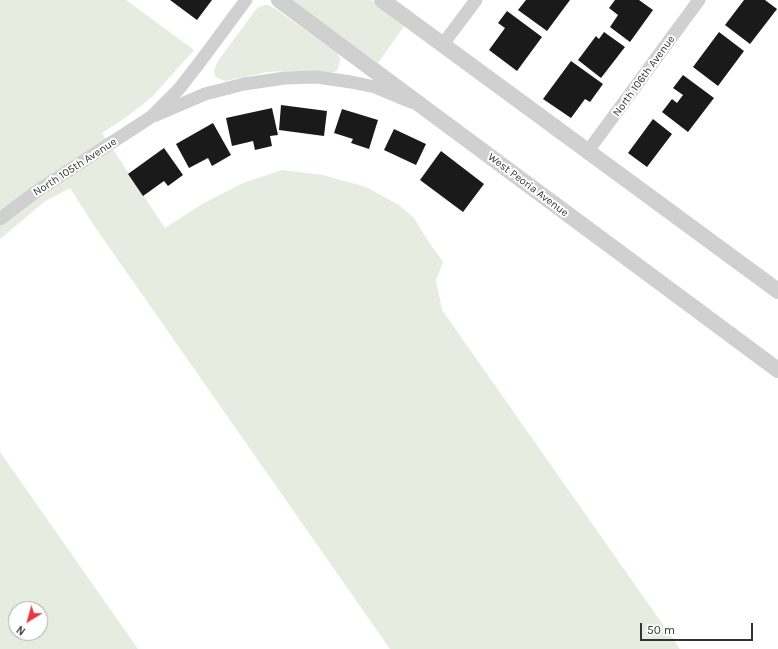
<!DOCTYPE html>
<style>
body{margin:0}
#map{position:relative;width:778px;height:649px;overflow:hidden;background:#fff;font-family:Karla,sans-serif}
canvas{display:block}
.north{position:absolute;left:8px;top:601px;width:40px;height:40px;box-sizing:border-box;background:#fff;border:1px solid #adadad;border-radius:50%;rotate:217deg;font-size:11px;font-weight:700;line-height:16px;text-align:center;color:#333}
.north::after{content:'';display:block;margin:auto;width:14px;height:18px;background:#e63946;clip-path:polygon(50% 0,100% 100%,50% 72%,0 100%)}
.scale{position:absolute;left:640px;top:623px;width:113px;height:18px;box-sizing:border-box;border:2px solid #333;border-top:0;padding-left:5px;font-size:12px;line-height:14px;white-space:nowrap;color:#333;-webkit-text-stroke:3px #fff;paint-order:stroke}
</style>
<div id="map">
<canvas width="778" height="649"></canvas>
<div class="north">N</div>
<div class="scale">50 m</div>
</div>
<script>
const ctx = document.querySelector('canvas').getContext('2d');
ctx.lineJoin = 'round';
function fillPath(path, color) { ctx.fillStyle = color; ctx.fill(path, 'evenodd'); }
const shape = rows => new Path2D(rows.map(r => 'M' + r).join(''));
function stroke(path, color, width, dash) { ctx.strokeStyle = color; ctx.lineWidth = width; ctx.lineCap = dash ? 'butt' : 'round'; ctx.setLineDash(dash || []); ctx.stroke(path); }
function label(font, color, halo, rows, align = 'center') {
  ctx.font = font + ' Karla,sans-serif'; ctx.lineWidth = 4; ctx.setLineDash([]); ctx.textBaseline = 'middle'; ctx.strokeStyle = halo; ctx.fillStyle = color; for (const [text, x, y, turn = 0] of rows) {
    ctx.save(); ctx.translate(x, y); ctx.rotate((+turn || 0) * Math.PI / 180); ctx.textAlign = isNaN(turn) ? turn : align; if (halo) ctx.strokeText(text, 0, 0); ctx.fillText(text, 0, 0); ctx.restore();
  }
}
const green = shape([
 [0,0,126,0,194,50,151,98,125,118,102,133,165,228,202,204,243,183,282,170,323,175,366,187,399,205,414,218,428,241,443,262,436,280,442,310,680,649,390,649,95,227,70,188,44,202,0,239],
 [291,0,371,0,405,25,378,63],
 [264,5,268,5,277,10,337,53,340,58,340,62,337,71,333,72,285,71,267,72,225,81,217,78,215,76,214,70,218,61,257,8],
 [0,452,138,649,0,649],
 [16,609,40,609,40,633,16,633]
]);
const building = shape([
 [170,0,212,0,197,20],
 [526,0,570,0,547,31,518,10],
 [615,0,639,0,653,10,630,42,610,27,618,15,609,8],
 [744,0,765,0,777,9,750,44,725,25],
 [507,11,542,37,517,71,489,50,505,28,498,23],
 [604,32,625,47,601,78,578,60,596,36,599,39],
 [719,32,744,51,718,86,693,67],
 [571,61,603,84,590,102,585,99,571,118,543,99],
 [683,75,714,98,688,132,662,112,672,99,677,103,683,95,673,88],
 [281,105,327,111,324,136,279,130],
 [272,108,278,135,270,136,272,146,255,150,253,141,232,146,226,118],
 [342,109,378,120,369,149,351,143,353,139,334,133],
 [653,119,672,134,647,167,628,153],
 [213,123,231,155,212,166,208,158,189,168,176,144],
 [394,129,426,144,416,165,384,150],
 [164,148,183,175,168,186,164,181,143,196,128,174],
 [441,151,484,184,463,212,420,180]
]);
const minor = shape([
 [443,44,476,0],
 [156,115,205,94,244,84,285,78,317,77,351,82,375,87,411,102],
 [588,151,699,0],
 [0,219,37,191,151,117,179,89,200,62,246,0]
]);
const tertiary = shape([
 [279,0,778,370],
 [382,0,778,291]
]);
const streetNames = [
 ["North 106th Avenue",644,76,-54],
 ["North 105th Avenue",75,167,-33],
 ["West Peoria Avenue",528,185,37]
];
fillPath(green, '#e6ecdf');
fillPath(building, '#1a1a1a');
stroke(minor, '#d0d0d0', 13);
stroke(tertiary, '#d0d0d0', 16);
label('11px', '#333', '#fff', streetNames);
</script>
